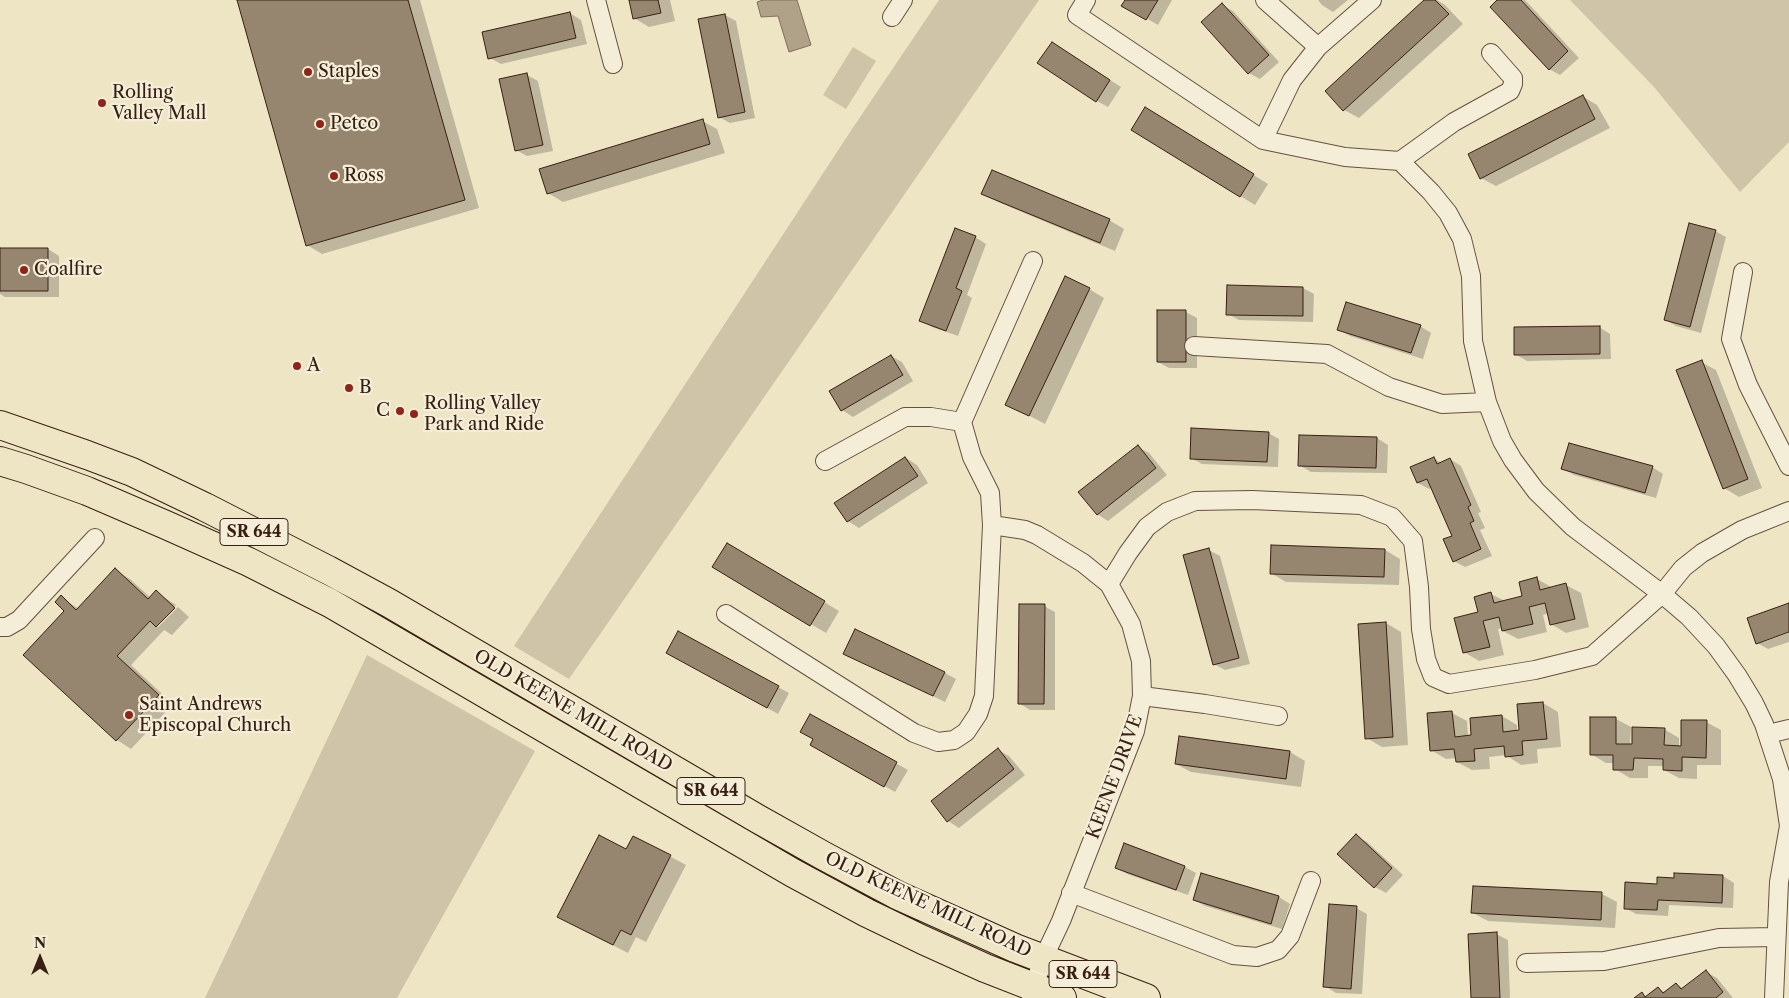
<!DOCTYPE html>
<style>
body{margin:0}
#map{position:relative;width:1789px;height:998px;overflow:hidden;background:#eee5c5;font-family:"Libre Caslon Text",serif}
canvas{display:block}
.north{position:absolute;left:15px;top:933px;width:50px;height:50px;-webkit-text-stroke:4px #f4eed9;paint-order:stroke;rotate:0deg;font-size:14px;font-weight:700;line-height:20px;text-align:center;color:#372012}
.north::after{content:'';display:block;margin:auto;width:18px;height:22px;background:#372012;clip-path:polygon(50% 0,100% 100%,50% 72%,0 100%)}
</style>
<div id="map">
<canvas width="1789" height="998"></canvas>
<div class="north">N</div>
</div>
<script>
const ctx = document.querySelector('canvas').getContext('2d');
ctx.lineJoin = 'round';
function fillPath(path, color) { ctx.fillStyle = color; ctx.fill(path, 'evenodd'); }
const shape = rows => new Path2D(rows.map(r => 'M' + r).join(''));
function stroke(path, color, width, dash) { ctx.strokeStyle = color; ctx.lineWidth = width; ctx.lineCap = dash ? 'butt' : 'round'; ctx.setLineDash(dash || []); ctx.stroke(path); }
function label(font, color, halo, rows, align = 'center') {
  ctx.font = font + ' "Libre Caslon Text",serif'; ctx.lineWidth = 4.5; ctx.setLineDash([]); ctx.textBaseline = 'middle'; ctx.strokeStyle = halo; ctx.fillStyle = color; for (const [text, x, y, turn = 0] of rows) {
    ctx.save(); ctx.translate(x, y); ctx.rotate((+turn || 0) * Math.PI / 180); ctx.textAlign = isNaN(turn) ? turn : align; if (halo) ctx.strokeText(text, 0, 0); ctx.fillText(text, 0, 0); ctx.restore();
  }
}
const green = shape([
 [939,0,1039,0,569,679,514,646,852,129],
 [1570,0,1789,0,1789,142,1740,192,1654,87],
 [853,47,876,61,846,109,823,95],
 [367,655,535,751,397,998,205,998]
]);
const water = shape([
 [763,0,797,0,811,45,789,52,778,16,761,17,757,2,763,0]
]);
const shadow = shape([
 [239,0,420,0,479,208,322,254,307,245],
 [630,0,670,0,675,21,649,27,634,18],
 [1126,0,1172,0,1158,25,1123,5],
 [1318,0,1348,0,1333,12,1322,5],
 [1426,0,1437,0,1445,5,1463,24,1359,118,1344,110],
 [1499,0,1525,0,1579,58,1560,75,1549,69],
 [1222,5,1233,11,1279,62,1260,79,1249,73],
 [570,13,581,20,587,44,501,64,490,58],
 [725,15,736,21,755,118,730,123,719,117],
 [1063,50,1121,87,1108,107,1097,101],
 [527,75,538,81,553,151,527,156,516,150],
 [1582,96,1597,105,1610,128,1496,186,1481,178],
 [1160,117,1268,184,1255,205,1132,129],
 [702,121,717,129,725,153,563,202,548,193],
 [983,194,1109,220,1124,229,1115,251,998,202],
 [1715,231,1726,237,1701,333,1676,326,1665,320],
 [975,237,986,244,967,295,972,298,958,336,932,327,920,320],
 [0,249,48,249,59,256,59,297,5,297,0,294],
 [1303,288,1314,294,1313,322,1239,320,1228,314],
 [1089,289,1104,298,1045,424,1007,404],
 [1186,312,1197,318,1197,368,1169,368,1158,362],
 [1420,326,1431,333,1423,359,1350,336,1339,329],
 [1599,327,1610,334,1611,359,1527,361,1515,354],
 [891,356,902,362,913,381,853,417,842,410,831,392],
 [1701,362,1716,370,1762,488,1739,497,1724,488],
 [1268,433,1279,439,1278,467,1202,464,1191,458],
 [1377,438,1388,445,1387,473,1311,472,1299,465],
 [1138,447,1149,453,1167,475,1108,521,1097,514],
 [906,458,917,465,928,483,859,528,848,521],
 [1434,458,1441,463,1450,459,1461,466,1481,512,1478,513,1485,528,1480,530,1492,556,1465,567,1454,561,1454,536,1433,487,1429,489,1418,483],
 [1652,467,1663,474,1656,498,1574,475,1563,469],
 [727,544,839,611,826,633,714,567],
 [1272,547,1385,550,1400,559,1399,585,1286,582,1271,573],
 [1209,550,1220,556,1250,664,1225,670,1214,664],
 [115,570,130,579,151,598,156,592,176,605,155,627,158,627,178,607,189,617,172,635,164,630,131,665,173,704,131,749,117,740,61,597,79,609],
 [1537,579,1553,588,1566,585,1581,593,1589,627,1566,633,1551,624,1549,613,1543,615,1547,632,1518,639,1503,631,1503,628,1498,629,1504,655,1479,661,1464,652,1479,613,1491,594,1505,601,1524,597],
 [1789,605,1789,631,1763,640,1763,642,1789,633,1789,642,1768,649,1757,643],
 [1044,606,1055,612,1055,710,1030,710,1019,703],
 [1386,623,1401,632,1408,745,1382,747,1367,738],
 [845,654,945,673,956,679,945,702],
 [679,659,778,687,789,693,778,714],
 [1543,703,1558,712,1561,747,1537,749,1538,763,1521,765,1506,755,1489,757,1490,769,1472,770,1457,762,1456,758,1446,759,1431,750,1452,713,1467,721,1468,737,1502,716,1517,725,1517,732,1521,731],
 [811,715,908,770,895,792,812,744,815,739],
 [1616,719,1631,727,1630,745,1664,729,1679,738,1679,747,1682,747,1706,722,1721,730,1721,765,1697,765,1697,779,1679,778,1664,770,1664,766,1648,766,1648,778,1630,778,1615,769,1615,763,1606,763,1591,754],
 [998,750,1009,756,1025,775,959,828,948,821,933,801],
 [1290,752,1305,761,1301,787,1191,772,1176,764],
 [1356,836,1367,842,1403,875,1386,893,1375,887],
 [634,837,686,865,646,942,636,937,628,953,573,925,626,851],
 [1124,845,1185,867,1196,873,1188,895,1127,874,1116,868],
 [1202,874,1279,897,1290,904,1282,929,1205,906,1194,900],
 [1723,876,1734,883,1733,908,1669,905,1668,916,1636,914,1625,908,1658,885,1675,879],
 [1602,894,1617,902,1615,928,1488,921,1473,913],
 [1356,908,1367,914,1362,994,1336,993,1325,986],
 [1496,934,1508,940,1510,998,1472,998],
 [1706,972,1717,978,1733,998,1636,998,1642,994,1647,997,1658,989,1664,992,1676,984,1684,989]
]);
const building = shape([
 [237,0,408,0,465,200,306,246,237,0],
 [629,0,658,0,661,13,633,19,629,0],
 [1125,0,1158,0,1146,20,1121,6,1125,0],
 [1424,0,1435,0,1449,14,1343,111,1325,91,1424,0],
 [1497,0,1521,0,1568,51,1549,70,1490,7,1497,0],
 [1222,3,1269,55,1248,74,1201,22,1222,3],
 [570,12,576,38,488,59,482,32,570,12],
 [725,14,745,112,718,118,698,19,725,14],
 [1052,42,1110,80,1096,102,1037,63,1052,42],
 [527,73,543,145,515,151,499,79,527,73],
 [1583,95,1595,119,1480,179,1468,154,1583,95],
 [1145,107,1254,174,1240,197,1131,130,1145,107],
 [703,119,710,144,547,194,539,169,703,119],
 [992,170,1110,219,1100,243,981,194,992,170],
 [1689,223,1716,230,1690,327,1664,320,1689,223],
 [955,228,976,236,956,288,962,291,946,331,919,321,955,228],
 [0,248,48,248,48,291,0,291,0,248],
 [1065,276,1090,288,1029,416,1005,405,1065,276],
 [1227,285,1303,287,1303,316,1226,315,1227,285],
 [1346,302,1421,325,1411,353,1337,330,1346,302],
 [1157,310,1186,310,1186,362,1157,362,1157,310],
 [1600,326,1600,354,1514,355,1514,327,1600,326],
 [891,355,903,375,841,411,829,391,891,355],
 [1702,360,1748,479,1723,489,1676,370,1702,360],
 [1191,428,1269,432,1267,462,1190,459,1191,428],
 [1299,435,1377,437,1376,468,1298,466,1299,435],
 [1569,443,1653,466,1645,493,1561,469,1569,443],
 [1138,445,1156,468,1097,515,1078,492,1138,445],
 [905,457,918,476,847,522,834,503,905,457],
 [1434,457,1437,464,1450,458,1471,505,1468,507,1474,521,1470,523,1481,549,1453,562,1443,539,1452,536,1427,479,1417,483,1410,467,1434,457],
 [727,543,825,601,810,626,712,567,727,543],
 [1271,545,1385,549,1384,577,1270,574,1271,545],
 [1209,548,1239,658,1213,665,1183,555,1209,548],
 [115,568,148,599,156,590,175,608,156,627,150,621,117,656,159,695,116,741,23,655,64,611,55,602,61,595,76,610,115,568],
 [1537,577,1540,590,1566,583,1575,619,1550,625,1545,603,1529,607,1533,624,1502,631,1499,617,1483,621,1490,647,1463,653,1454,618,1478,612,1474,597,1491,592,1494,603,1522,596,1519,582,1537,577],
 [1789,603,1789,632,1756,644,1747,618,1789,603],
 [1019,604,1045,604,1044,704,1018,704,1019,604],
 [1386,622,1393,737,1365,739,1358,624,1386,622],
 [855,629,945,672,933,696,843,654,855,629],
 [678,631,779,686,767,708,666,653,678,631],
 [1543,702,1547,739,1522,741,1523,755,1505,757,1504,746,1474,749,1475,761,1456,762,1454,749,1430,751,1427,713,1452,711,1455,737,1471,735,1470,718,1502,715,1503,732,1519,730,1517,704,1543,702],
 [810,714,897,762,884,787,810,745,813,739,800,732,810,714],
 [1590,717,1616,717,1616,744,1632,744,1632,727,1665,728,1664,745,1681,746,1681,720,1707,720,1706,758,1682,757,1682,771,1663,770,1663,759,1634,758,1633,770,1613,770,1613,755,1590,755,1590,717],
 [1179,736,1290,751,1286,779,1175,764,1179,736],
 [998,748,1014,769,947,822,931,801,998,748],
 [1356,834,1392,868,1374,888,1337,854,1356,834],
 [599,835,626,849,633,836,671,855,631,935,621,930,613,945,557,917,599,835],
 [1124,843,1185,866,1176,890,1115,868,1124,843],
 [1201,873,1279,896,1271,924,1193,900,1201,873],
 [1674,873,1723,875,1722,903,1658,900,1657,910,1624,909,1625,882,1657,884,1657,877,1674,878,1674,873],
 [1473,886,1602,892,1601,920,1471,913,1473,886],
 [1329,904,1357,906,1351,989,1323,987,1329,904],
 [1497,932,1500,998,1471,998,1468,934,1497,932],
 [1706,970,1723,992,1716,998,1634,998,1642,992,1645,997,1658,987,1663,993,1676,983,1681,989,1706,970]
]);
const minor = shape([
 [596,0,613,64],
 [1086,0,1077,15,1263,140,1345,157,1400,161],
 [1265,0,1318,47],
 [892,17,903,0],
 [1263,140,1292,80,1318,47,1372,0],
 [1400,161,1431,192,1448,213,1462,239,1471,276,1473,341,1487,402,1502,441,1513,460,1536,491,1573,527,1662,594,1689,617,1716,646,1737,675,1754,703,1764,724,1782,779,1789,826],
 [1400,161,1454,122,1510,91,1513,84,1513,78,1491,53],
 [1743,272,1731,339,1748,385,1789,466],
 [1194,346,1327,354,1389,387,1442,404,1487,402],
 [962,422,972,457,990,493,992,525,1025,530,1037,535,1083,563,1109,584,1131,624,1141,661,1142,696,1135,731,1061,921,1043,959,1031,996],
 [962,422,1033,261],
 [825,461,905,417,931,417,962,422],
 [1109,584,1128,553,1147,527,1167,512,1195,501,1252,500,1361,505,1392,517,1413,541,1419,587,1421,629,1426,659,1433,677,1449,684,1535,670,1592,656,1662,594,1683,568,1702,553,1742,530,1789,511],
 [726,614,914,733,938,742,954,740,966,732,978,714,984,696,992,525],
 [0,627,7,627,19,620,95,538],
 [1142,696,1205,704,1278,716],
 [1768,734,1789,729],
 [1071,893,1233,955,1257,957,1278,950,1290,936,1311,881],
 [1526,963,1604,961,1719,938,1775,937],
 [1774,998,1779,882,1789,826]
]);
const primary = shape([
 [0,425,87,455,132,472,205,507,328,570,389,603,758,819,824,856,897,895,1015,948,1146,998],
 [0,461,26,469,87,491,166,525,249,562,330,603,793,873,867,913,923,940,985,968,1062,998]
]);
const markers = [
 [308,72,5,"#8f2418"],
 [102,103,5,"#8f2418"],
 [320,124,5,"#8f2418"],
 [334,176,5,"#8f2418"],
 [24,270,5,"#8f2418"],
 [297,366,5,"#8f2418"],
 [349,388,5,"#8f2418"],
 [400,411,5,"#8f2418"],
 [414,414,5,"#8f2418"],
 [129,715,5,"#8f2418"]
];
const shields = [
 [254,532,68],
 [711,791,68],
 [1083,974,68]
];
const shieldNames = [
 ["SR 644",254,532],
 ["SR 644",711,791],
 ["SR 644",1083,974]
];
const poiNames = [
 ["Staples",318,72],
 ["Rolling",112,93],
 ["Valley Mall",112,114],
 ["Petco",330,124],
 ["Ross",344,176],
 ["Coalfire",34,270],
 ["A",307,366],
 ["B",359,388],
 ["Rolling Valley",424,404],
 ["Park and Ride",424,425],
 ["C",390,411,"right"],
 ["Saint Andrews",139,705],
 ["Episcopal Church",139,726]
];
const streetNames = [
 ["OLD KEENE MILL ROAD",573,711,30],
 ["KEENE DRIVE",1115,777,-70],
 ["OLD KEENE MILL ROAD",928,905,25]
];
fillPath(green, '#cfc4a7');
fillPath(water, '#b0a288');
stroke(water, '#806e59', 1);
fillPath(shadow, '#0003');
fillPath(building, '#96866f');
stroke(building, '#372012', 1);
stroke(minor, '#65513f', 20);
stroke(primary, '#372012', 30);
stroke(minor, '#f4eed9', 18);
stroke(primary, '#eee5c5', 28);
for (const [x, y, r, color] of markers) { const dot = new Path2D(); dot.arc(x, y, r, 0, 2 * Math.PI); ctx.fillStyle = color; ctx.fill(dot); stroke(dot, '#f4eed9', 2); }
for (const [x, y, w] of shields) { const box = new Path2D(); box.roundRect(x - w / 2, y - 13.5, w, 27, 4); ctx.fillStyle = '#f4eed9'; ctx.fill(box); stroke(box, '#372012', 1); }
label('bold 16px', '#372012', null, shieldNames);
label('18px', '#372012', '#f4eed9', poiNames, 'left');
label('18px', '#372012', '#f4eed9', streetNames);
</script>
